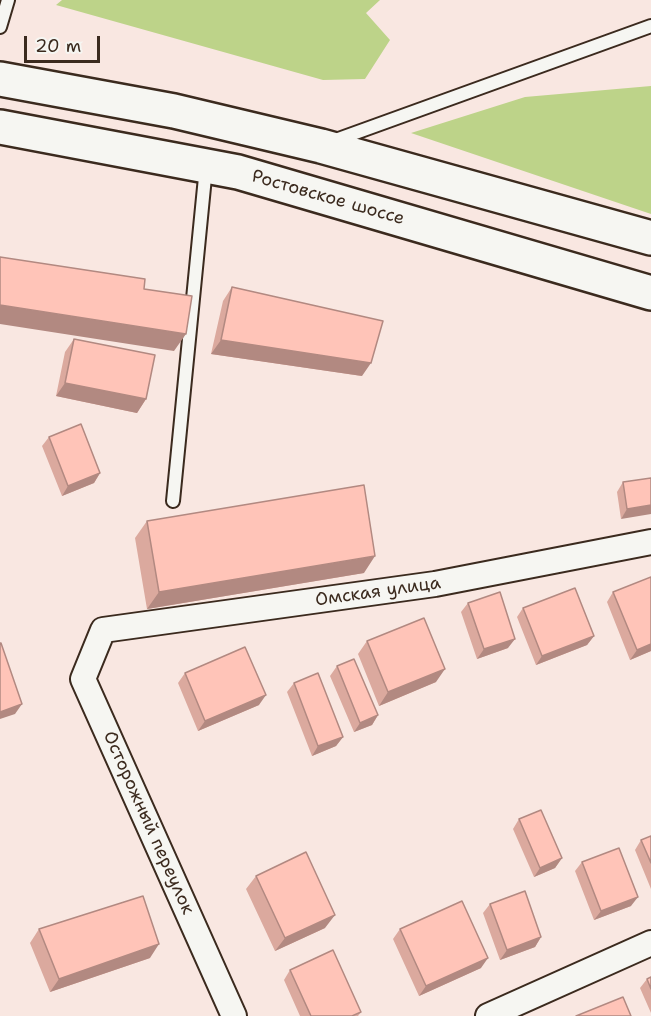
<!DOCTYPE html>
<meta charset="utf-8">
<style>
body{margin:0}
#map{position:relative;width:651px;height:1016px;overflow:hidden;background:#f9e7e1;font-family:"Shantell Sans",sans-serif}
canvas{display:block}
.scale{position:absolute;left:24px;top:36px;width:76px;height:27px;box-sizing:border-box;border:3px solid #3b2a1e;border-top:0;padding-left:8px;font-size:18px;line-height:21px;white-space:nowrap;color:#3b2a1e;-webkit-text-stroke:4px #f6f6f2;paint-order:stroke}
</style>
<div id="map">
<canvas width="651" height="1016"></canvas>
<div class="scale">20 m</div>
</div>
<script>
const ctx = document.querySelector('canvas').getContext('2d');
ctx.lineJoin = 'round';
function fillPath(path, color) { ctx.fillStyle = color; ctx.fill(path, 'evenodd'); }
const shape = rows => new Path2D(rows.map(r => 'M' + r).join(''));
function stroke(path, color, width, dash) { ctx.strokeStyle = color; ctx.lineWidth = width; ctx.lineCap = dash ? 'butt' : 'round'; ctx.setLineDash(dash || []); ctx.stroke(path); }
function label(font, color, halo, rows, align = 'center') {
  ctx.font = font + ' "Shantell Sans",sans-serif'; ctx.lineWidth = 4.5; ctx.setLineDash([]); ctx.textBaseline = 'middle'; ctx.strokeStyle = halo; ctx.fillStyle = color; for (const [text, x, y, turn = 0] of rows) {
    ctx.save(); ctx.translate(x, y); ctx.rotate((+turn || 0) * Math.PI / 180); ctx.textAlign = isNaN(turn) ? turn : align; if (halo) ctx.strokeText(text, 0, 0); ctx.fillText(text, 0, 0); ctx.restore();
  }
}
const green = shape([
 [62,0,380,0,366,13,390,40,365,79,323,80,56,5],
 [651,86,651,214,411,133,525,97]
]);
const lane = shape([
 [0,27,8,0],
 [333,141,651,26],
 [173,501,206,167]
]);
const street = shape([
 [234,1016,83,679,103,630,435,584,651,542],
 [488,1016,651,943]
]);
const highway = shape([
 [0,79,174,111,321,146,651,238],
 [0,127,238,172,651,293]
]);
const wall = shape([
 [232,287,362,376,211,354,223,301],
 [74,339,146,399,137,413,56,396,65,352],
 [49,437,100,473,94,483,62,496,42,446],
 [651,478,621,519,617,492,623,482],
 [147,521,364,573,147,609,135,538],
 [651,577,651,651,630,660,607,602,613,592],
 [468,603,508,648,477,659,461,612],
 [523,608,594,636,587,645,536,665,517,617],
 [367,641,436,682,379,706,358,654],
 [337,666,378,715,372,725,354,732,330,676],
 [185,673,259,705,198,731,178,683],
 [294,683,343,737,336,746,312,756,287,692],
 [519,819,562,858,555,868,534,877,513,829],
 [651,836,651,889,635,850,641,840],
 [582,862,631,906,594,920,575,871],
 [256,876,325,928,275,951,246,889],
 [490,904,541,937,535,947,500,960,483,913],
 [39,929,150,958,50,992,30,943],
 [400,929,481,968,419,996,393,939],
 [290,970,361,1012,358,1016,300,1016,284,980],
 [651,977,651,1013,640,988,647,979]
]);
const shadedWall = shape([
 [0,305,186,334,174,351,0,324],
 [221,340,371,363,362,376,211,354],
 [65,383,146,399,137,413,56,396],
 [100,473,94,483,62,496,68,486],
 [651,505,651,514,621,519,627,509],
 [375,556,364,573,147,609,159,592],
 [594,636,587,645,536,665,542,656],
 [515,639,508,648,477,659,484,649],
 [651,644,651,651,630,660,637,650],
 [445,669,436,682,379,706,388,692],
 [266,695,259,705,198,731,205,721],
 [22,704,15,714,0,719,0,712],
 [378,715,372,725,354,732,360,723],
 [343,737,336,746,312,756,318,746],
 [562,858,555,868,534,877,540,868],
 [638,897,631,906,594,920,601,911],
 [335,915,325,928,275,951,285,938],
 [541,937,535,947,500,960,507,950],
 [159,944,150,958,50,992,59,979],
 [488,958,481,968,419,996,426,986]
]);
const building = shape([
 [0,257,145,279,144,289,192,296,186,334,0,305,0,257],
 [232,287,383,321,371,363,221,340,232,287],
 [74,339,155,355,146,399,65,383,74,339],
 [81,424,100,473,68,486,49,437,81,424],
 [651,478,651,505,627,509,623,482,651,478],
 [364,485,375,556,159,592,147,521,364,485],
 [651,577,651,644,637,650,613,592,651,577],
 [575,588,594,636,542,656,523,608,575,588],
 [500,592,515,639,484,649,468,603,500,592],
 [424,618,445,669,388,692,367,641,424,618],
 [0,643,1,643,22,704,0,712,0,643],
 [245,647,266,695,205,721,185,673,245,647],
 [354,659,378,715,360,723,337,666,354,659],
 [318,673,343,737,318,746,294,683,318,673],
 [541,810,562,858,540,868,519,819,541,810],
 [651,836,651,863,641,840,651,836],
 [619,848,638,897,601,911,582,862,619,848],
 [306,852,335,915,285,938,256,876,306,852],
 [525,891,541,937,507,950,490,904,525,891],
 [143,896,159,944,59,979,39,929,143,896],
 [462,901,488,958,426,986,400,929,462,901],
 [333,950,361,1012,352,1016,311,1016,290,970,333,950],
 [651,977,651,989,647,979,651,977],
 [623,997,631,1016,576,1016,623,997]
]);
const streetNames = [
 ["Ростовское шоссе",328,198,16],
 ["Омская улица",378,592,-8],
 ["Осторожный переулок",148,823,66]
];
fillPath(green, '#bdd389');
stroke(lane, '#3b2a1e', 16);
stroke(street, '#3b2a1e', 28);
stroke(highway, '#3b2a1e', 38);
stroke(lane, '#f6f6f2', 12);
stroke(street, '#f6f6f2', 24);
stroke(highway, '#f6f6f2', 33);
fillPath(wall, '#dba99e');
fillPath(shadedWall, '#b28981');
fillPath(building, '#ffc4b8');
stroke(building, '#b28981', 1.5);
label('18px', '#3b2a1e', '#f6f6f2', streetNames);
</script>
